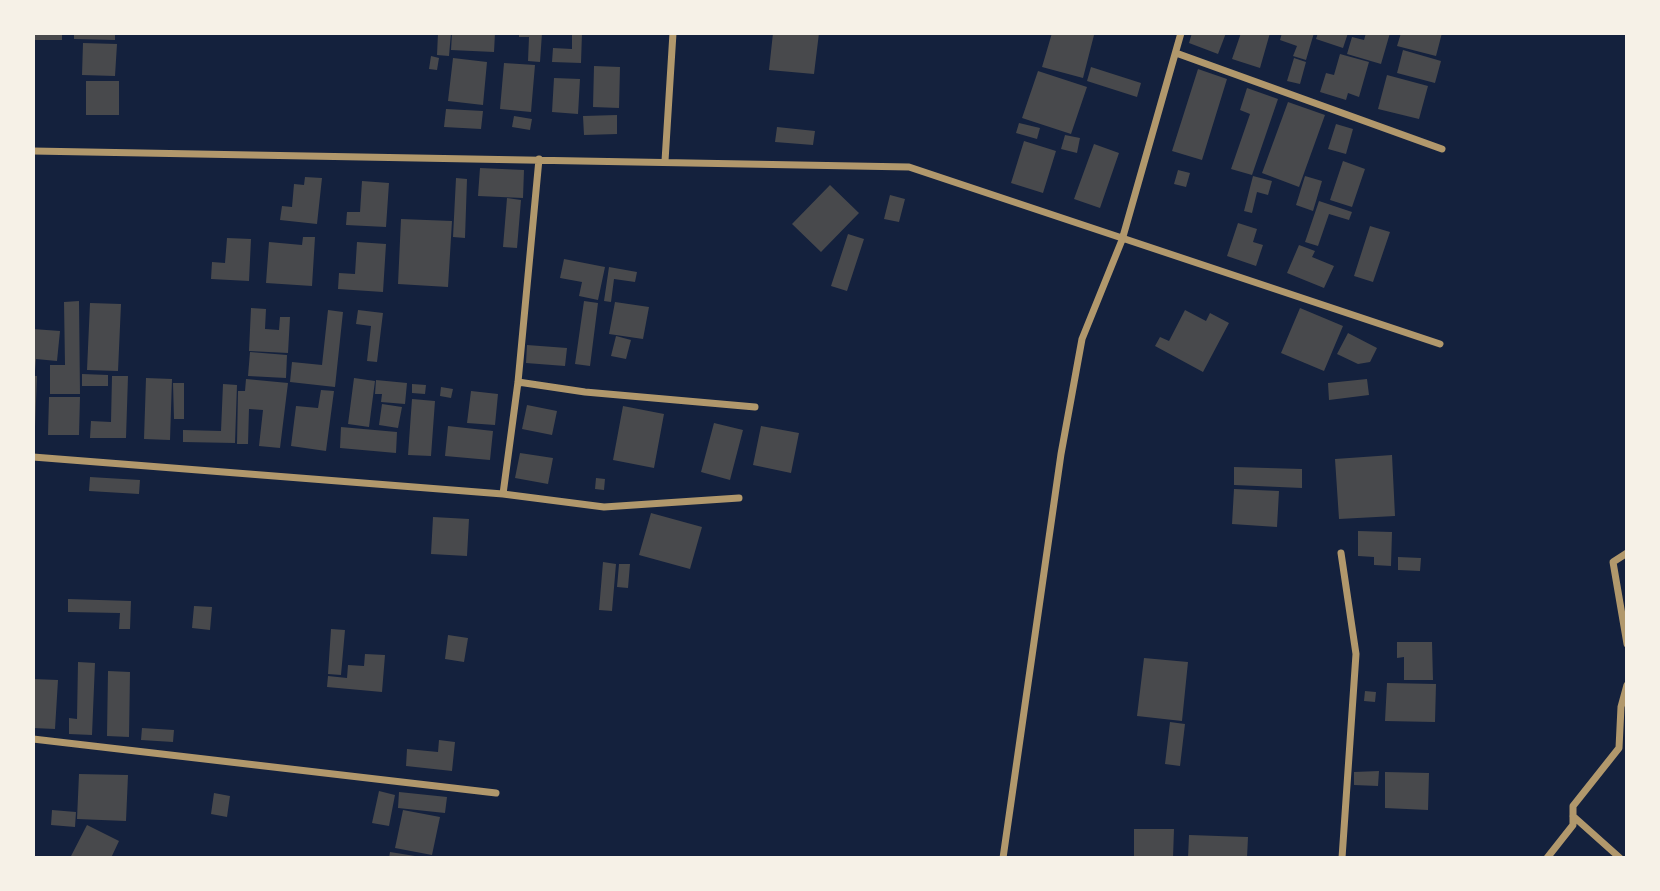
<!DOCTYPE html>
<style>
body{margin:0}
#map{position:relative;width:1660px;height:891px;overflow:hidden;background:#14213d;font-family:Georgia,serif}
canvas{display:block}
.frame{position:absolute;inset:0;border:35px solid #f6f1e7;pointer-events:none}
</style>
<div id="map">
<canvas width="1660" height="891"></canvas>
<div class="frame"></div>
</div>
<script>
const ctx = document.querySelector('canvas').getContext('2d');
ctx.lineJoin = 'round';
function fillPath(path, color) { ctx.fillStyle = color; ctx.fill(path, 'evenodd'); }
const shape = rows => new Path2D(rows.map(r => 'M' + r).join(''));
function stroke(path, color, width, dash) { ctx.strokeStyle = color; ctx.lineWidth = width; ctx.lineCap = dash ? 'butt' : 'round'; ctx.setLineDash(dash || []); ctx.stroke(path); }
const building = shape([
 [33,33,62,33,62,40,33,40],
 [74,33,115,33,115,40,74,39],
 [438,33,451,33,449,56,437,55],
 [452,33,495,33,494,52,451,50],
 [519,33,542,33,540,62,528,61,529,37,519,37],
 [572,33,582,33,581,63,552,62,553,48,572,49],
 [773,33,819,33,814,74,769,70],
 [1052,33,1094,35,1083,78,1042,67],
 [1192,33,1226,33,1218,54,1189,43],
 [1241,33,1270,33,1260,68,1232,59],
 [1282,33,1314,33,1306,60,1293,56,1297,46,1280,40],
 [1318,33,1348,33,1343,48,1316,39],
 [1366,33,1390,33,1381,64,1347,54,1352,37,1364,40],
 [1401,33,1442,33,1436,56,1397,46],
 [83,43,117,44,115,76,82,75],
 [1403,50,1441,61,1435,83,1397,73],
 [1340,54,1369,62,1359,97,1348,93,1346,100,1320,92,1326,73,1334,75],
 [431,56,439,58,437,70,429,69],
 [453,58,487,62,483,105,448,101],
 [1294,58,1306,62,1300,84,1287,81],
 [504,63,535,65,531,112,500,109],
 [594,66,620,67,619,108,593,107],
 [1091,67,1141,83,1137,97,1087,81],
 [1198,69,1227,79,1202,160,1172,151],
 [1038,71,1087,87,1071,134,1022,118],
 [1387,75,1428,86,1419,119,1378,109],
 [554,78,580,79,578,114,552,112],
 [86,81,119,81,119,115,86,115],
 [1247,88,1278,99,1252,175,1231,169,1250,114,1240,110],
 [1288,102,1325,115,1299,187,1262,173],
 [446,109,483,111,481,129,444,127],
 [617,115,617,134,584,135,583,116],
 [514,116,532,119,530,130,512,127],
 [1019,123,1040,128,1037,139,1016,133],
 [1336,124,1353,129,1346,154,1328,149],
 [777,127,815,131,813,145,775,142],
 [1065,135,1080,138,1077,153,1061,149],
 [1024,141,1056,151,1043,193,1011,183],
 [1094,144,1119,153,1100,208,1074,199],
 [1343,161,1365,169,1352,207,1330,200],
 [480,168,524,170,523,198,478,196],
 [1178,170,1190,173,1186,187,1174,184],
 [1253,176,1272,181,1268,195,1257,192,1252,213,1244,211],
 [1305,176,1322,181,1313,211,1296,205],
 [305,177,322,178,317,224,280,220,282,206,292,207,294,184,304,185],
 [456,178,467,179,465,238,453,237],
 [362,181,389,183,386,227,346,225,347,212,360,212],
 [830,185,859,213,821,252,792,224],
 [890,195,905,199,899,222,884,219],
 [507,198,521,200,517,248,503,247],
 [1319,201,1352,212,1349,220,1329,214,1318,246,1305,242],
 [401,219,452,221,448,287,398,284],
 [1238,223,1257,229,1253,242,1263,245,1256,266,1227,256],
 [1370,226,1390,232,1373,282,1354,276],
 [848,234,864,239,847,291,831,286],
 [303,237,315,237,312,286,266,283,269,242,302,245],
 [227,238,251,239,249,281,211,279,212,262,225,263],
 [357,242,386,244,383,292,338,289,339,273,355,274],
 [1299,245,1315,251,1312,257,1334,266,1324,288,1287,273],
 [564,259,605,267,598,300,579,296,582,282,560,278],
 [609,267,637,272,635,282,614,279,611,302,604,301],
 [79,301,80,394,50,394,50,365,65,365,64,302],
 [584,301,598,303,590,366,575,364],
 [615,302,649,307,643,339,609,334],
 [90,303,121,304,118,371,87,370],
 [251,308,266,309,265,329,279,330,280,317,290,317,288,353,249,351],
 [1300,308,1343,326,1324,371,1281,353],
 [328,310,343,312,335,387,290,382,292,362,322,365],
 [358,310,383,313,377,362,367,361,371,326,356,324],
 [1185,310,1206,321,1210,313,1229,323,1203,372,1155,346,1160,337,1169,341],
 [33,329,60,331,57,361,36,359,35,371],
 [1348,333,1377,348,1370,362,1358,364,1337,354],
 [616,336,631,340,626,359,611,356],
 [527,345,567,348,565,366,526,363],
 [250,352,287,355,286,378,248,376],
 [82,374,108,375,108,386,82,386],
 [33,376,37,376,35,427,33,427],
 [112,376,128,376,126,438,90,438,91,421,111,422],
 [146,378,172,379,170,440,144,439],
 [354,378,375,381,369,427,348,424],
 [246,379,288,383,280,448,259,446,263,410,249,409,248,444,237,444,238,391,245,391],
 [1367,379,1369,395,1329,400,1328,383],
 [376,380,407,383,405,404,381,402,382,394,375,394],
 [173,383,184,383,184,419,174,419],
 [223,384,237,385,235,443,183,442,183,430,221,431],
 [412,384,426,385,425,394,412,393],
 [441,387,453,389,451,398,440,396],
 [321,390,334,391,326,451,291,446,296,406,318,408],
 [471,391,498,394,495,425,467,423],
 [49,397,80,397,79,435,48,435],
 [412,399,435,401,431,456,408,455],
 [382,404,402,407,398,428,379,425],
 [527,405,557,411,552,435,522,429],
 [623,406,664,414,654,468,613,460],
 [714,423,743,430,730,480,701,472],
 [448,426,493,431,490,460,445,456],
 [761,426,799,433,791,473,753,465],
 [341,427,397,432,396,453,340,448],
 [520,453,553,458,548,484,515,478],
 [1392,455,1395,516,1339,519,1335,459],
 [1234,467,1302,469,1302,488,1234,485],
 [90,477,140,480,139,494,89,491],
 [596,478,605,479,604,490,595,489],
 [1234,489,1279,491,1277,527,1232,524],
 [651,513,702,527,690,569,639,555],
 [433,517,469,519,467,556,431,554],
 [1358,531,1392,532,1391,566,1374,565,1374,557,1358,556],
 [1398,557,1421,558,1420,571,1398,570],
 [603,562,616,564,612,611,599,610],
 [619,564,630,564,628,588,617,587],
 [68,599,131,601,130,629,119,629,120,613,68,612],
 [194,606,212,607,210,630,192,628],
 [331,629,345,630,341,675,328,674],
 [448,635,468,638,464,662,445,659],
 [1397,642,1432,642,1433,680,1404,680,1404,657,1397,658],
 [365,654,385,655,382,692,327,687,328,676,347,678,348,665,364,666],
 [1144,658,1188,662,1182,721,1137,716],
 [78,662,95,663,92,735,69,734,69,718,77,719],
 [108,671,130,672,129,737,107,736],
 [33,679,58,680,55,729,33,728],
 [1387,683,1436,684,1435,722,1385,721],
 [1365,691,1376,692,1375,702,1364,701],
 [1170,722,1185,724,1180,766,1165,764],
 [142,728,174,730,173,742,141,740],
 [439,740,455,742,452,771,406,766,407,749,438,752],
 [1379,771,1378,786,1354,785,1354,772],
 [1385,772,1429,773,1428,810,1385,808],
 [79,774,128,775,126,821,77,819],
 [379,791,395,795,389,826,372,823],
 [399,792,447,797,445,813,398,808],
 [214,793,230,796,227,817,211,814],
 [52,810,76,812,75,827,51,825],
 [403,810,440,817,432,855,395,848],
 [87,825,119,841,111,858,70,858],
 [1134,829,1174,829,1173,858,1134,858],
 [1189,835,1248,837,1247,858,1188,858],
 [390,852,415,856,415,858,389,858]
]);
const minor = shape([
 [1176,53,1442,149],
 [33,151,909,167,1440,344],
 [665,161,673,33],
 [518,382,585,392,755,407],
 [33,457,503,494,604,507,739,498],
 [503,494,518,382,539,159],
 [1341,553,1356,654,1342,858],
 [1627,553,1613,562,1627,644],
 [33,739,496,793],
 [1573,816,1620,858],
 [1003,858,1061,454,1082,339,1122,240,1181,33],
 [1547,858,1573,825,1573,806,1619,748,1621,707,1627,685]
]);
fillPath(building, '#48494c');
stroke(minor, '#b1986c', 7);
</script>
